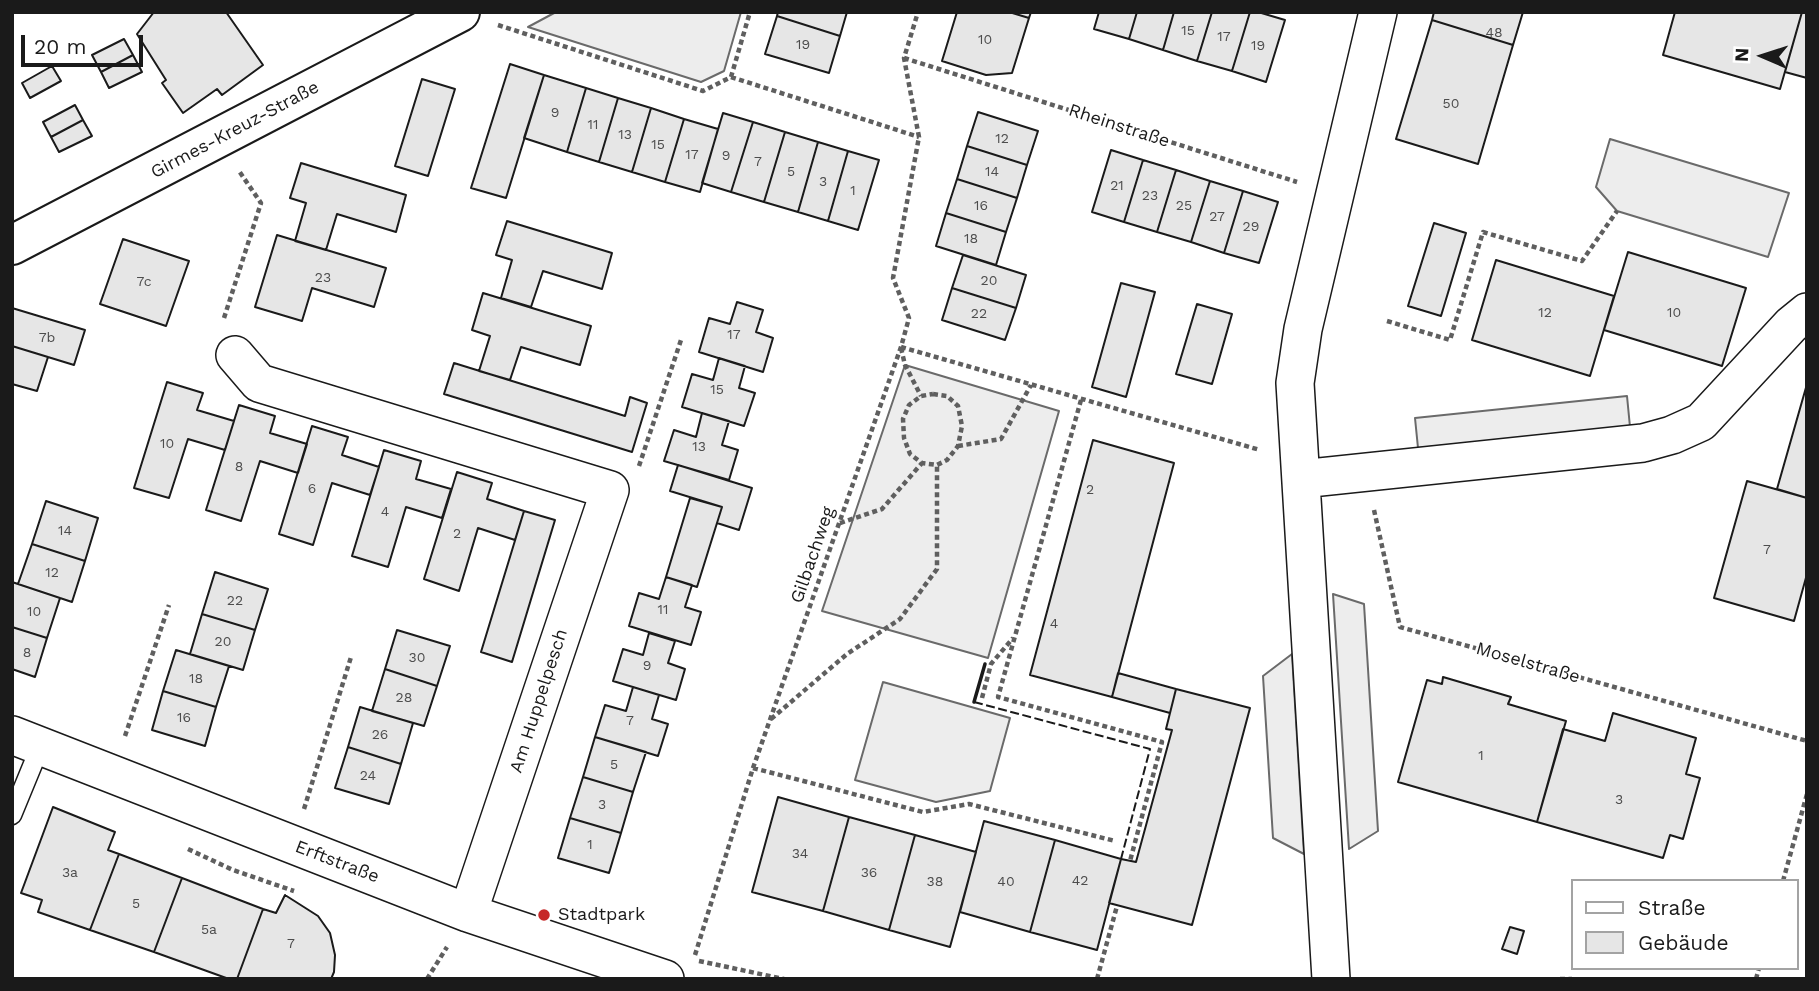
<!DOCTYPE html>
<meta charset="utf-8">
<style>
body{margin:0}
#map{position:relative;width:1819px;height:991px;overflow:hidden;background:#fff;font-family:"Work Sans",sans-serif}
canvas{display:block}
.frame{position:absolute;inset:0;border:14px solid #1a1a1a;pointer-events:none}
.legend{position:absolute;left:1571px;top:879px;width:228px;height:91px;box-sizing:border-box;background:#fff;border:2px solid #a3a3a3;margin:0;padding:9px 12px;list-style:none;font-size:21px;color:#1a1a1a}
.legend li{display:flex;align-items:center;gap:14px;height:35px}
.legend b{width:35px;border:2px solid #a3a3a3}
.north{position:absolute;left:1728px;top:21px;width:70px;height:70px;-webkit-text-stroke:5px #fff;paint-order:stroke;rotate:273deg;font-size:19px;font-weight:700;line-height:28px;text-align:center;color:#1a1a1a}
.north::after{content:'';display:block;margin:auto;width:24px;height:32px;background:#1a1a1a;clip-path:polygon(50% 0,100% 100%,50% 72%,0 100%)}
.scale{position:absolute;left:21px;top:35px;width:122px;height:32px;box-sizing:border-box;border:4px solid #1a1a1a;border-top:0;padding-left:9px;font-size:21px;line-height:24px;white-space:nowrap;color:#1a1a1a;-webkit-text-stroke:5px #fff;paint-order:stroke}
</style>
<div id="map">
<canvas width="1819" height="991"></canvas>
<div class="frame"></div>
<ul class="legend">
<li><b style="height:9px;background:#fff"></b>Straße</li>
<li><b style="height:19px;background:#e6e6e6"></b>Gebäude</li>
</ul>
<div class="north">N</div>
<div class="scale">20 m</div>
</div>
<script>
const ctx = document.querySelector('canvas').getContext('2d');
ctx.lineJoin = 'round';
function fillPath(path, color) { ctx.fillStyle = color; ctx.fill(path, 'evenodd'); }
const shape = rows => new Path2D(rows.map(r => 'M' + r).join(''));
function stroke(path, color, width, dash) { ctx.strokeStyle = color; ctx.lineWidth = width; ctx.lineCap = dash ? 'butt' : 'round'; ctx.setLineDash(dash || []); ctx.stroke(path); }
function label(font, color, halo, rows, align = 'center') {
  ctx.font = font + ' "Work Sans",sans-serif'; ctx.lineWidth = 5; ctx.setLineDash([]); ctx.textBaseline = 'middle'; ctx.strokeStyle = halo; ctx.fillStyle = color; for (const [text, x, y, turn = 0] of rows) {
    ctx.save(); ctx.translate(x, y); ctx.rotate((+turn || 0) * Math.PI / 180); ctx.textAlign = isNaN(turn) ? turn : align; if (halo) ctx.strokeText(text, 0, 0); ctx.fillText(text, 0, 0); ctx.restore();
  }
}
const built = shape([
 [556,12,741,12,724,71,701,82,528,27,556,12],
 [1610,139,1789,193,1768,257,1617,211,1596,187,1610,139],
 [905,365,1059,411,988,658,822,611,905,365],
 [1627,396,1630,427,1418,448,1415,418,1627,396],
 [1333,594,1364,604,1378,831,1349,849,1333,594],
 [1292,654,1304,854,1273,838,1263,676,1292,654],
 [883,682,1010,718,990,791,936,802,855,780,883,682]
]);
const building = shape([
 [154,12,226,12,263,65,222,95,217,89,183,113,162,83,166,80,137,34,154,12],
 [778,12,847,12,840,36,777,16,778,12],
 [957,12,1009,12,1029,18,1012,73,986,75,942,61,957,12],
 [1009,12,1031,12,1029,18,1009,12],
 [1099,12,1137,12,1129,39,1094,29,1099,12],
 [1137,12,1174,12,1163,50,1129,39,1137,12],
 [1174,12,1212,12,1197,61,1163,50,1174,12],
 [1212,12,1250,12,1232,71,1197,61,1212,12],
 [1250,12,1258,12,1285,20,1266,82,1232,71,1250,12],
 [1434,12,1523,12,1513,45,1432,20,1434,12],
 [1675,12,1802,12,1780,89,1663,55,1675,12],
 [1802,12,1807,12,1807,78,1785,72,1802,12],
 [777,16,840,36,829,73,765,54,777,16],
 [1432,20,1513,45,1478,164,1396,139,1432,20],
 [124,39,133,55,101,72,92,55,124,39],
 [133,55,142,72,109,88,101,72,133,55],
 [510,64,544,75,506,198,471,188,510,64],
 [52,66,61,81,30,98,22,83,52,66],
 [544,75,586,88,567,152,524,138,544,75],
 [422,79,455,89,428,176,395,166,422,79],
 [586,88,618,98,599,162,567,152,586,88],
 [618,98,651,108,632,172,599,162,618,98],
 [75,105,83,120,51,137,43,122,75,105],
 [651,108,684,119,665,182,632,172,651,108],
 [978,112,1038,131,1027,165,967,146,978,112],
 [723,113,753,122,731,192,702,183,723,113],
 [684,119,718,129,700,192,665,182,684,119],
 [83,120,92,136,59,152,51,137,83,120],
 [753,122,785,132,764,202,731,192,753,122],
 [785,132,818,142,798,212,764,202,785,132],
 [818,142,848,151,828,221,798,212,818,142],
 [967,146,1027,165,1017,198,957,179,967,146],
 [1111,150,1143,160,1124,222,1092,212,1111,150],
 [848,151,879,160,858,230,828,221,848,151],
 [1143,160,1176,170,1157,232,1124,222,1143,160],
 [301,163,406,195,396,232,337,214,326,250,295,241,306,203,290,198,301,163],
 [1176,170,1210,181,1191,242,1157,232,1176,170],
 [957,179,1017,198,1006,232,946,213,957,179],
 [1210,181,1243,191,1224,253,1191,242,1210,181],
 [1243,191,1278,202,1259,263,1224,253,1243,191],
 [946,213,1006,232,996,265,936,246,946,213],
 [507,221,612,253,602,289,543,271,531,307,501,298,512,260,496,255,507,221],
 [1434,223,1466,233,1441,316,1408,306,1434,223],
 [277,235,386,268,374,307,312,288,302,321,255,307,277,235],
 [123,239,189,261,166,326,100,304,123,239],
 [1628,252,1746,288,1722,366,1604,330,1628,252],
 [963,255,1026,275,1016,308,952,288,963,255],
 [1496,260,1614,296,1590,376,1472,340,1496,260],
 [1121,283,1155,292,1126,397,1092,387,1121,283],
 [952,288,1016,308,1005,340,942,320,952,288],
 [483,293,591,326,580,365,521,347,510,380,479,371,490,336,472,330,483,293],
 [737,302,763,310,756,332,773,338,763,372,699,352,709,318,730,324,737,302],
 [1197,304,1232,314,1212,384,1176,374,1197,304],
 [12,308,85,330,74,365,12,346,12,308],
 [12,346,48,357,37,391,12,384,12,346],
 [719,358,745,366,739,388,755,393,744,426,682,407,692,374,713,380,719,358],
 [454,363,625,416,630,397,647,403,632,452,444,394,454,363],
 [167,382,203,393,197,410,234,421,225,450,188,439,169,498,134,488,167,382],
 [1807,384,1807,498,1777,489,1807,384],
 [239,405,275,416,270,433,307,444,298,473,260,461,241,521,206,510,239,405],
 [702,413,729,421,722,445,738,450,729,480,664,461,674,430,696,437,702,413],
 [312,426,348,437,342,455,379,467,370,495,332,483,313,545,279,534,312,426],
 [1093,440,1174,463,1112,697,1030,675,1093,440],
 [384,450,421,461,416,479,451,489,442,518,406,507,388,567,352,556,384,450],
 [678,465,752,488,739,530,717,523,722,507,670,491,678,465],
 [457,472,492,483,487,499,524,511,515,540,478,528,459,591,424,579,457,472],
 [1747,481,1807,498,1807,574,1794,621,1714,598,1747,481],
 [690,498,722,507,697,587,666,577,690,498],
 [46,501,98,518,85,561,32,544,46,501],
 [524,511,555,520,512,662,481,652,524,511],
 [32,544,85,561,72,602,18,584,32,544],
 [215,572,268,589,255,630,202,614,215,572],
 [666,577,692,585,685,607,701,612,691,645,629,626,639,593,659,599,666,577],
 [12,582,60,598,47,638,12,627,12,582],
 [202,614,255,630,243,670,190,654,202,614],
 [12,627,47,638,35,677,12,669,12,627],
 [397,630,450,646,437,686,385,669,397,630],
 [649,633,675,641,668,663,685,669,676,700,613,681,623,649,643,655,649,633],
 [176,650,229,666,216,707,163,691,176,650],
 [385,669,437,686,424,726,372,711,385,669],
 [1118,673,1176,689,1170,713,1112,697,1118,673],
 [1443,677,1511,697,1508,704,1566,721,1537,822,1398,782,1427,680,1442,684,1443,677],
 [633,687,659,695,652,719,668,724,658,756,595,737,605,705,626,711,633,687],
 [1176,689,1250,708,1192,925,1109,903,1121,859,1136,862,1172,730,1166,729,1176,689],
 [163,691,216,707,205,746,152,730,163,691],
 [360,707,413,723,401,764,348,747,360,707],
 [1613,713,1696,738,1686,774,1700,778,1683,839,1670,835,1663,858,1537,822,1563,729,1605,741,1613,713],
 [595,737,646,752,633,792,583,777,595,737],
 [348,747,401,764,389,804,335,788,348,747],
 [583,777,633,792,621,833,570,818,583,777],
 [778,797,849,817,823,911,752,892,778,797],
 [53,807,115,832,108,850,119,854,90,930,38,912,42,900,21,893,53,807],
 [849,817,915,835,889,930,823,911,849,817],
 [570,818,621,833,609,873,558,858,570,818],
 [984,821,1055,840,1030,932,960,912,984,821],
 [915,835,976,852,950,947,889,930,915,835],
 [1055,840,1121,859,1097,950,1030,932,1055,840],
 [119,854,182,878,154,952,90,930,119,854],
 [182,878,263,909,237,979,229,979,154,952,182,878],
 [285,895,318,916,330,933,335,955,334,972,331,979,237,979,263,909,276,913,285,895],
 [1510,927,1524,931,1517,954,1502,949,1510,927]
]);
const path = shape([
 [498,25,703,91,731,77,750,12],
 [904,58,1297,182],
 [731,77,919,137],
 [224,318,261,203,239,171],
 [1387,321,1450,340,1483,232,1582,261,1617,211],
 [901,347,1260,450],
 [901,348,905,365,921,396],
 [933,394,947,396,958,406,962,426,958,446,947,460,937,465,922,463,910,454,904,438,903,419,909,405,921,396,933,394],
 [1081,400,998,697,1162,742,1130,861],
 [958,446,1001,439,1031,385],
 [639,466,681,340],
 [1374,510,1400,627,1807,741],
 [840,523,882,509,922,463],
 [982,698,991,664,1013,638],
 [771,719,847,654,900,619,937,569,937,465],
 [125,736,169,605],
 [753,768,923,812,969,804,1115,841],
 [304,809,351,657],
 [188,849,233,870,294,891],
 [1783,881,1807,794],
 [695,955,753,768,901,347,909,318,893,278,919,137,904,58,918,12],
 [699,961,784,979],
 [427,979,447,947],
 [1097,979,1117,906],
 [1560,979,1572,979],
 [1756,979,1759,968]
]);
const service = shape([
 [12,815,40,747]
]);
const minor = shape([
 [235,355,259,383,610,490,468,913],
 [1301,479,1643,443,1672,435,1701,422,1791,325,1807,312],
 [12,735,468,913,665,979],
 [1331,979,1295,383,1303,329,1378,12]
]);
const tertiary = shape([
 [12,245,460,12]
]);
const fence = shape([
 [974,702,1150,749,1121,859]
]);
const wall = shape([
 [974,702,985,664]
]);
const markers = [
 [544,915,7,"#c62828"]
];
const numberNames = [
 ["15",1188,31],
 ["48",1494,33],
 ["17",1224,37],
 ["10",985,40],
 ["19",803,45],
 ["19",1258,46],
 ["50",1451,104],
 ["9",555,113],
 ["11",593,125],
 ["13",625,135],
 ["12",1002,139],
 ["15",658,145],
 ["17",692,155],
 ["9",726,156],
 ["7",758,162],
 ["5",791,172],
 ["14",992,172],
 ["3",823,182],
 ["21",1117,186],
 ["1",853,191],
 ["23",1150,196],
 ["16",981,206],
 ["25",1184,206],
 ["27",1217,217],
 ["29",1251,227],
 ["18",971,239],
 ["23",323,278],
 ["20",989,281],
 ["7c",144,282],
 ["12",1545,313],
 ["10",1674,313],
 ["22",979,314],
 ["17",734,335],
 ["7b",47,338],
 ["15",717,390],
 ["10",167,444],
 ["13",699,447],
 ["8",239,467],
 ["6",312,489],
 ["2",1090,490],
 ["4",385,512],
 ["14",65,531],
 ["2",457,534],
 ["7",1767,550],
 ["12",52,573],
 ["22",235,601],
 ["11",663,610],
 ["10",34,612],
 ["4",1054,624],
 ["20",223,642],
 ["8",27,653],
 ["30",417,658],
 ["9",647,666],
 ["18",196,679],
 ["28",404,698],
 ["16",184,718],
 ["7",630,721],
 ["26",380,735],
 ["1",1481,756],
 ["5",614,765],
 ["24",368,776],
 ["3",1619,800],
 ["3",602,805],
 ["1",590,845],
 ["34",800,854],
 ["3a",70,873],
 ["36",869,873],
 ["42",1080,881],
 ["38",935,882],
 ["40",1006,882],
 ["5",136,904],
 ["5a",209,930],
 ["7",291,944]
];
const streetNames = [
 ["Rheinstraße",1119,126,18],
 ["Girmes-Kreuz-Straße",235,130,-28],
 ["Gilbachweg",813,555,-71],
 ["Moselstraße",1528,663,16],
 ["Am Huppelpesch",539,701,-72],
 ["Erftstraße",337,862,21]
];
const poiNames = [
 ["Stadtpark",558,915]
];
fillPath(built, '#ededed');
stroke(built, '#6a6a6a', 2);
fillPath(building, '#e6e6e6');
stroke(building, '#1a1a1a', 2);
stroke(service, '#1a1a1a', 21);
stroke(minor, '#1a1a1a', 40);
stroke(tertiary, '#1a1a1a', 42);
stroke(path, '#5f5f5f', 4.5, [5, 3.5]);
stroke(service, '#fff', 18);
stroke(minor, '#fff', 37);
stroke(tertiary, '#fff', 38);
stroke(fence, '#1a1a1a', 2, [9, 3.5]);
stroke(wall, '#1a1a1a', 3.5);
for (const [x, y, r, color] of markers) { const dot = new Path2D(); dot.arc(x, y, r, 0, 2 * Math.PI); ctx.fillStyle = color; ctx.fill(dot); stroke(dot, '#fff', 2.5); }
label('14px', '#4d4d4d', null, numberNames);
label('18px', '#1a1a1a', '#fff', streetNames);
label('18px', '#1a1a1a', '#fff', poiNames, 'left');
</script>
